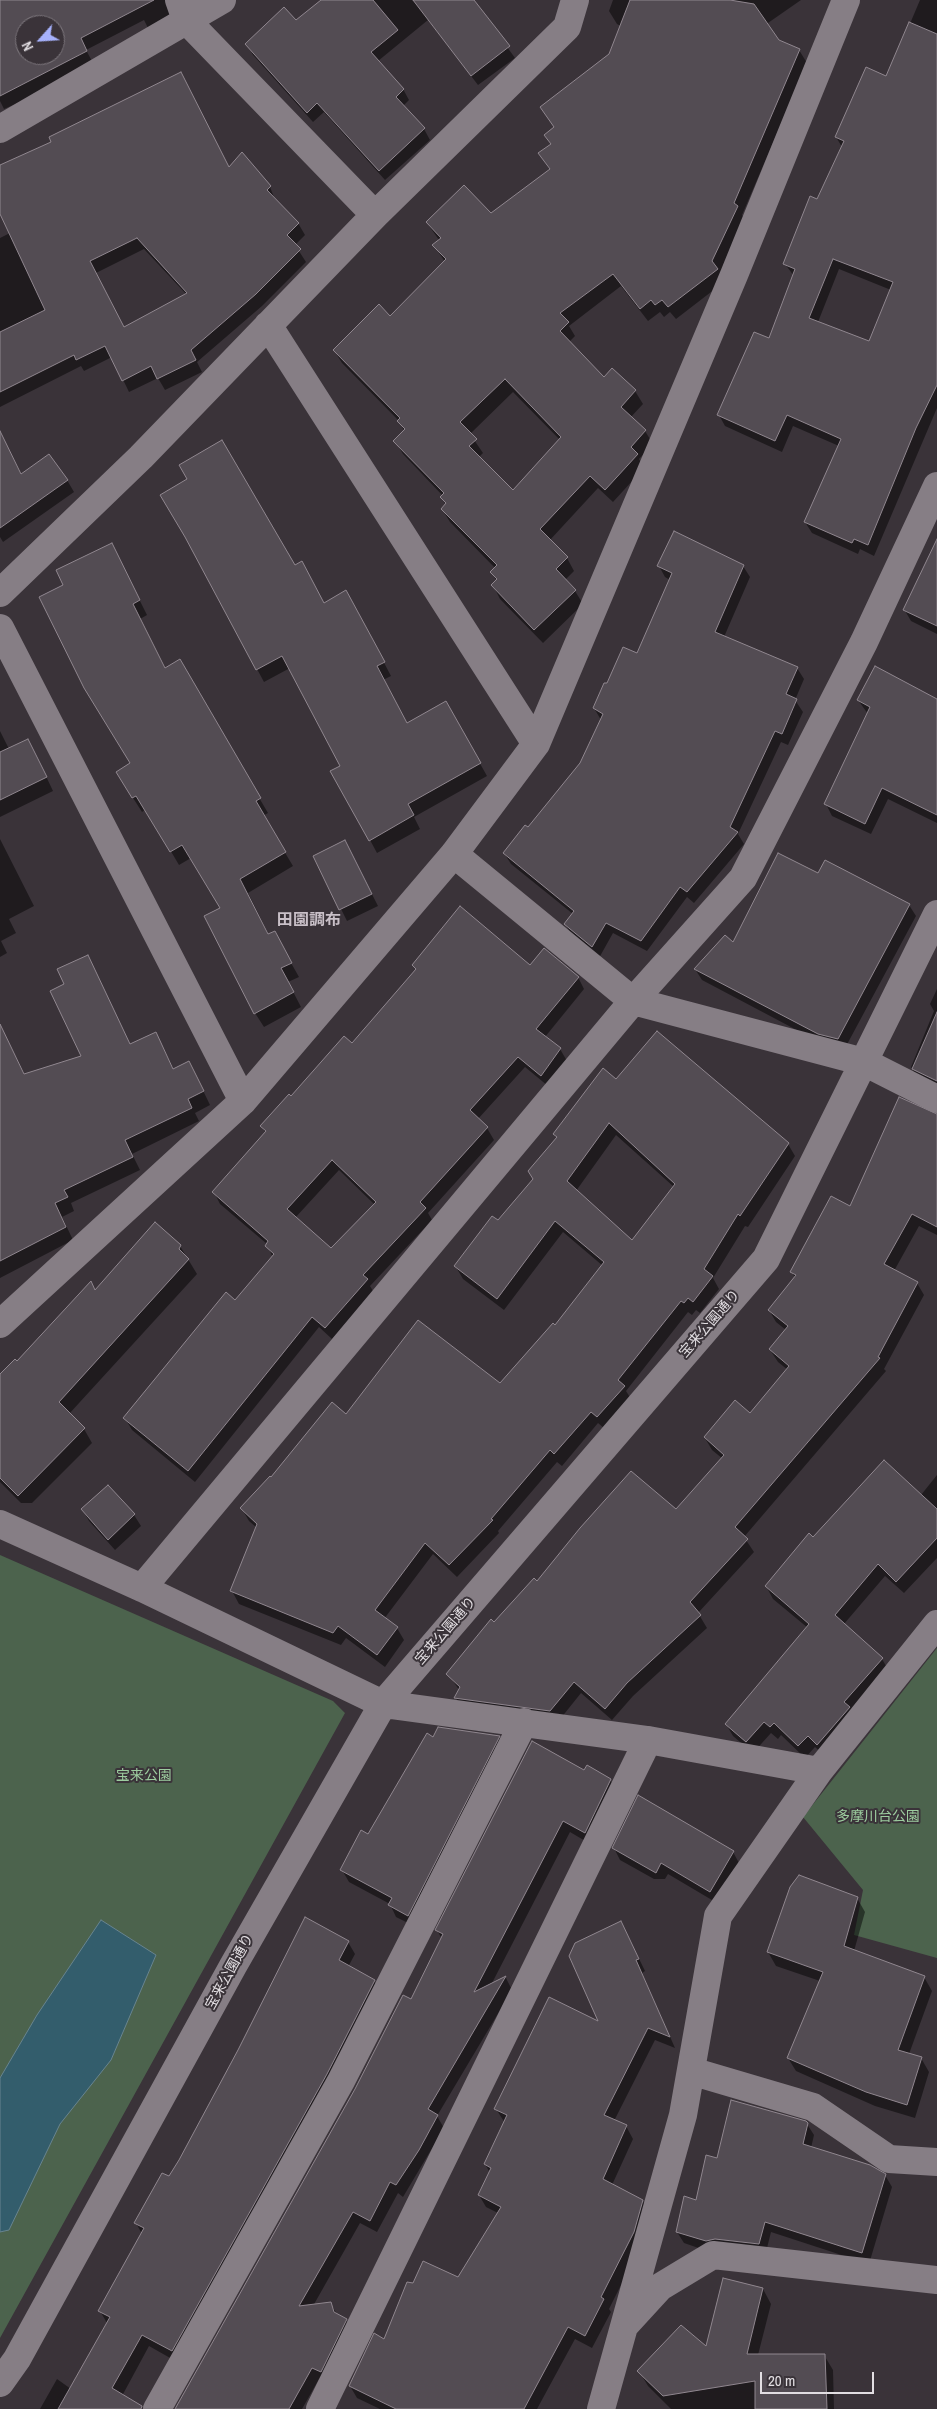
<!DOCTYPE html>
<meta charset="utf-8">
<style>
body{margin:0}
#map{position:relative;width:937px;height:2409px;overflow:hidden;background:#3a3339;font-family:"Archivo Narrow",sans-serif}
canvas{display:block}
.north{position:absolute;left:15px;top:15px;width:50px;height:50px;box-sizing:border-box;background:#3a3339;border:1px solid #7d777d;border-radius:50%;rotate:244deg;font-size:14px;font-weight:700;line-height:20px;text-align:center;color:#e2dee2}
.north::after{content:'';display:block;margin:auto;width:18px;height:22px;background:#a6b1fc;clip-path:polygon(50% 0,100% 100%,50% 72%,0 100%)}
.scale{position:absolute;left:760px;top:2372px;width:114px;height:22px;box-sizing:border-box;border:2px solid #e2dee2;border-top:0;padding-left:6px;font-size:15px;line-height:18px;white-space:nowrap;color:#e2dee2;-webkit-text-stroke:4px #3a3339;paint-order:stroke}
</style>
<div id="map">
<canvas width="937" height="2409"></canvas>
<div class="north">N</div>
<div class="scale">20 m</div>
</div>
<script>
const ctx = document.querySelector('canvas').getContext('2d');
ctx.lineJoin = 'round';
function fillPath(path, color) { ctx.fillStyle = color; ctx.fill(path, 'evenodd'); }
const shape = rows => new Path2D(rows.map(r => 'M' + r).join(''));
function stroke(path, color, width, dash) { ctx.strokeStyle = color; ctx.lineWidth = width; ctx.lineCap = dash ? 'butt' : 'round'; ctx.setLineDash(dash || []); ctx.stroke(path); }
function label(font, color, halo, rows, align = 'center') {
  ctx.font = font + ' "Archivo Narrow","Noto Sans JP",sans-serif'; ctx.lineWidth = 4; ctx.setLineDash([]); ctx.textBaseline = 'middle'; ctx.strokeStyle = halo; ctx.fillStyle = color; for (const [text, x, y, turn = 0] of rows) {
    ctx.save(); ctx.translate(x, y); ctx.rotate((+turn || 0) * Math.PI / 180); ctx.textAlign = isNaN(turn) ? turn : align; if (halo) ctx.strokeText(text, 0, 0); ctx.fillText(text, 0, 0); ctx.restore();
  }
}
const green = shape([
 [0,1555,333,1701,345,1713,0,2338],
 [937,1648,937,1958,854,1935,863,1890,803,1817]
]);
const water = shape([
 [101,1920,156,1955,111,2060,60,2124,9,2230,0,2232,0,2078,37,2015,101,1920]
]);
const shadow = shape([
 [0,0,176,0,170,16,148,28,144,20,86,50,93,63,36,95,4,109,0,101],
 [25,25,55,25,55,55,25,55],
 [323,0,473,0,515,58,478,85,428,20,378,61,403,89,409,100,403,106,424,129,430,140,385,180,324,112,313,122,253,55,247,44,295,22],
 [613,0,801,0,755,32,799,50,807,63,742,215,745,220,724,282,676,319,670,312,664,317,660,312,648,321,621,286,569,326,575,336,569,342,604,379,612,370,635,391,643,404,630,418,645,431,653,444,639,459,644,468,613,502,598,488,550,540,567,558,574,571,565,580,575,591,583,604,543,643,500,599,493,585,497,581,491,572,495,568,450,522,442,509,446,505,442,498,443,496,403,454,395,441,405,432,399,421,342,363,334,350,390,318,445,262,434,245,439,240,427,223,491,215,550,170,539,154,551,145,546,135,555,128,541,107,610,55,621,26,617,24,609,11],
 [513,392,560,440,513,492,479,457,483,453,470,434],
 [920,0,937,0,937,408,874,556,860,549,858,554,812,533,805,522,839,446,793,426,782,452,725,426,719,415,770,340,794,276,785,264,842,147,836,137,887,78],
 [839,269,891,290,869,342,818,322],
 [0,167,229,169,270,187,275,200,298,223,305,235,295,245,306,262,262,306,197,362,202,372,165,390,158,378,129,392,112,357,84,371,81,366,0,407,0,238,10,233,0,211],
 [144,249,187,295,124,328,96,273],
 [0,432,22,475,67,480,74,492,3,542,0,537],
 [937,549,937,634,911,621,904,609],
 [119,559,147,615,140,619,166,669,179,661,268,813,263,816,293,866,248,893,269,935,282,947,299,977,288,982,301,1007,264,1027,255,1013,221,909,191,858,179,865,146,809,142,812,126,787,132,764],
 [659,566,743,566,750,577,724,637,797,668,804,679,795,700,803,712,788,745,781,742,738,834,744,844,694,903,687,897,647,951,613,933,599,958,572,935,565,924,573,914,511,864,504,853,528,829,581,763,601,720,594,708,608,684,638,654,670,580,665,577],
 [294,567,324,604,353,604,391,676,383,680,407,724,446,703,487,776,414,817,420,829,377,853,370,840,341,766,290,668,264,682,257,669],
 [858,700,937,701,937,823,888,799,871,834,832,816,826,804,868,714],
 [0,731,9,749,35,753,53,791,0,817],
 [0,839,34,906,9,919,16,933,1,941,7,953,0,957],
 [351,853,378,906,347,921,315,857],
 [818,875,909,905,916,916,844,1050,825,1045,702,980,695,969,733,944],
 [413,965,530,966,578,977,584,989,545,1037,560,1049,567,1061,548,1086,525,1067,478,1119,487,1128,494,1140,428,1213,432,1220,370,1286,373,1291,332,1339,319,1327,195,1482,132,1430,125,1418,235,1302,273,1258,267,1244,220,1204,214,1192,266,1133,262,1127,291,1097,353,1045,416,970],
 [339,1170,375,1205,331,1249,295,1218],
 [937,989,937,1089,918,1079,911,1067,934,1011,930,1004],
 [0,1025,25,1075,130,1046,163,1047,174,1070,196,1076,210,1105,195,1113,199,1121,132,1154,140,1170,71,1203,74,1211,62,1217,73,1240,0,1278],
 [617,1080,788,1144,795,1156,748,1227,745,1226,713,1278,719,1289,700,1313,696,1310,692,1315,688,1312,626,1391,631,1399,605,1429,598,1423,562,1466,557,1462,498,1531,499,1533,457,1577,433,1554,384,1619,397,1628,404,1640,385,1667,346,1638,341,1645,239,1604,232,1591,257,1528,249,1521,242,1509,271,1479,346,1416,501,1385,555,1327,603,1266,563,1232,504,1310,463,1279,456,1267,534,1180,557,1139,555,1134],
 [616,1135,674,1187,632,1241,576,1191],
 [937,1133,937,1235,919,1226,894,1271,917,1283,924,1295,884,1369,886,1371,744,1537,754,1552,698,1613,707,1628,633,1696,612,1720,581,1693,557,1723,463,1710,456,1698,460,1691,448,1674,494,1624,538,1583,676,1511,723,1459,712,1450,705,1438,750,1415,788,1370,778,1362,770,1350,786,1330,776,1322,769,1310,795,1278,792,1272,851,1208],
 [156,1224,180,1246,197,1274,69,1414,84,1429,92,1443,32,1503,21,1503,0,1482,0,1376,18,1363,96,1292],
 [937,1475,937,1558,904,1593,885,1576,844,1624,882,1659,889,1671,825,1756,815,1747,805,1758,781,1735,778,1739,771,1733,753,1753,733,1736,726,1724,808,1628,773,1599,766,1586,814,1539,921,1495],
 [108,1487,134,1515,141,1526,115,1550,89,1521,83,1510],
 [499,1737,505,1748,414,1926,396,1917,390,1904,349,1882,342,1870,368,1835,433,1738],
 [588,1767,610,1780,618,1793,592,1845,570,1832,491,1985,506,1978,512,1990,437,2116,444,2128,403,2197,398,2193,377,2232,360,2223,313,2306,331,2304,338,2316,346,2320,353,2332,328,2383,319,2379,302,2409,176,2409,412,2001,442,1939,437,1930],
 [614,1848,733,1852,739,1863,717,1903,668,1874,665,1879,654,1879,620,1860],
 [857,1898,865,1912,854,1951,924,1977,932,1991,909,2054,921,2058,929,2072,915,2118,875,2106,796,2071,788,2058,820,1981,776,1966,768,1952],
 [627,1934,645,1971,642,1973,675,2048,655,2040,614,2121,626,2126,633,2139,612,2185,642,2200,650,2213,641,2245,609,2309,611,2312,592,2348,575,2339,537,2409,380,2409,357,2398,350,2386,385,2340,414,2284,458,2279,498,2213,486,2207,479,2195,490,2173,485,2164,505,2123,496,2109,601,2023],
 [348,1942,355,1954,348,1967,374,1981,381,1993,179,2363,149,2346,122,2396,142,2409,40,2409,57,2379,71,2389,107,2323,100,2311,142,2234,136,2223],
 [807,2124,814,2135,811,2148,885,2175,892,2187,869,2264,771,2232,765,2256,713,2253,684,2243,677,2232,697,2202,718,2159],
 [763,2289,771,2304,758,2355,824,2355,833,2370,834,2409,671,2409,648,2386,639,2371,707,2349]
]);
const building = shape([
 [0,0,154,0,81,38,87,51,0,96,0,0],
 [25,25,55,25,55,55,25,55,25,25],
 [321,0,373,0,398,30,371,52,404,89,396,97,425,128,379,171,317,103,307,113,245,44,284,7,296,20,321,0],
 [413,0,474,0,510,46,471,76,413,0],
 [630,0,730,0,754,4,779,40,800,49,734,203,738,206,712,261,718,269,668,307,662,300,655,305,651,300,640,309,613,274,560,313,569,322,560,331,604,377,612,368,636,390,621,407,646,430,631,447,638,454,605,490,590,476,540,529,568,557,556,569,576,590,534,630,491,585,497,579,490,572,497,565,441,509,446,503,440,497,444,493,393,441,405,429,397,421,400,418,333,350,379,304,390,316,446,259,432,245,441,238,426,222,464,185,491,213,550,169,538,153,551,144,544,135,554,127,540,107,609,54,630,0],
 [505,379,561,437,513,490,469,446,477,439,460,422,505,379],
 [909,22,937,34,937,385,916,428,868,545,854,539,852,543,804,522,841,439,787,415,775,441,717,415,754,332,769,338,795,269,783,264,810,196,817,199,844,141,835,137,866,67,886,76,909,22],
 [833,259,893,282,869,341,809,318,833,259],
 [181,72,229,167,242,152,271,186,267,190,299,223,287,235,301,249,256,294,191,350,196,360,157,379,151,366,122,381,105,346,76,360,74,355,0,392,0,332,45,310,0,214,0,165,51,142,49,137,181,72],
 [137,238,187,293,124,327,90,261,137,238],
 [0,431,21,474,49,454,68,480,0,528,0,431],
 [222,440,295,565,302,561,324,603,346,590,385,662,377,666,407,723,446,701,481,763,408,804,414,815,369,841,330,771,340,766,282,656,256,670,185,537,160,495,187,479,179,465,222,440],
 [674,531,744,565,715,632,798,667,786,694,797,699,782,734,775,731,730,827,738,832,687,892,680,887,641,941,606,923,592,947,564,924,574,911,503,853,525,825,528,827,580,763,603,714,593,708,604,683,607,683,623,647,637,653,672,573,657,566,674,531],
 [937,539,937,626,903,610,937,539],
 [112,543,140,600,133,604,165,668,180,659,261,798,256,801,286,852,240,879,268,934,275,931,292,963,281,968,294,992,254,1014,204,916,220,908,182,845,170,852,136,796,132,798,116,772,130,763,84,688,39,597,63,585,56,570,112,543],
 [875,666,937,699,937,815,882,788,865,824,824,804,870,707,857,700,875,666],
 [28,739,47,777,0,800,0,752,28,739],
 [345,840,372,894,339,910,313,856,345,840],
 [778,853,818,873,825,860,910,904,838,1039,818,1034,694,969,725,935,733,942,778,853],
 [460,906,530,965,544,948,579,977,536,1029,561,1048,541,1076,518,1057,470,1110,488,1127,420,1202,426,1208,363,1275,368,1279,325,1328,312,1317,188,1471,123,1418,226,1292,235,1300,274,1254,265,1246,268,1241,212,1192,266,1131,260,1126,289,1094,291,1096,344,1036,352,1043,416,969,412,965,460,906],
 [332,1160,376,1202,331,1248,287,1209,332,1160],
 [88,955,130,1044,156,1032,173,1069,189,1061,204,1091,188,1099,192,1108,125,1140,133,1157,64,1190,68,1197,55,1203,66,1227,0,1261,0,1024,24,1074,81,1056,50,991,64,984,57,969,88,955],
 [937,1012,937,1081,912,1069,937,1012],
 [657,1031,789,1143,740,1216,738,1214,704,1269,713,1276,693,1302,688,1298,684,1303,681,1301,618,1380,625,1386,597,1417,591,1412,554,1454,550,1450,491,1519,493,1520,449,1565,425,1543,375,1610,398,1627,377,1655,338,1626,333,1633,230,1591,257,1524,240,1508,270,1476,271,1477,332,1402,346,1414,418,1320,500,1383,553,1323,555,1325,604,1262,555,1221,497,1299,454,1266,492,1216,498,1220,533,1179,528,1171,557,1137,553,1134,603,1068,616,1079,657,1031],
 [609,1123,675,1184,632,1240,567,1181,609,1123],
 [899,1097,937,1114,937,1227,912,1214,884,1264,918,1282,878,1357,880,1358,735,1527,748,1539,690,1602,701,1615,627,1683,605,1709,574,1682,550,1711,454,1698,460,1687,446,1674,491,1619,494,1622,534,1578,537,1581,580,1528,631,1471,676,1509,724,1455,704,1437,735,1400,750,1413,789,1366,769,1349,788,1326,768,1310,796,1275,790,1272,831,1196,850,1206,899,1097],
 [155,1222,181,1245,179,1249,189,1259,59,1402,85,1428,18,1496,0,1478,0,1374,15,1359,17,1361,91,1281,95,1290,155,1222],
 [884,1460,937,1509,937,1538,896,1582,878,1564,835,1615,883,1658,844,1702,850,1707,817,1745,808,1736,798,1746,774,1723,770,1727,764,1722,746,1742,725,1724,809,1624,765,1586,809,1533,813,1537,884,1460],
 [108,1485,135,1514,108,1540,81,1509,108,1485],
 [438,1727,500,1736,408,1916,388,1905,392,1898,340,1870,361,1830,368,1834,427,1733,433,1737,438,1727],
 [532,1741,584,1770,587,1765,611,1779,585,1833,563,1821,474,1992,506,1976,428,2109,438,2115,419,2150,396,2185,390,2182,370,2221,353,2212,299,2306,331,2302,334,2312,347,2319,321,2372,312,2368,289,2409,175,2409,355,2089,403,1995,411,1999,443,1934,435,1930,532,1741],
 [638,1795,734,1851,710,1892,661,1863,656,1873,612,1848,638,1795],
 [799,1875,858,1897,844,1946,925,1976,898,2050,922,2057,907,2105,866,2092,787,2058,823,1972,767,1952,790,1887,799,1875],
 [305,1917,349,1941,339,1960,375,1980,327,2074,172,2351,142,2335,112,2388,142,2406,141,2409,58,2409,110,2317,98,2311,144,2228,134,2223,162,2173,169,2176,179,2160,238,2050,305,1917],
 [621,1921,639,1959,636,1960,670,2037,648,2028,604,2115,627,2125,603,2179,643,2200,634,2232,601,2297,604,2299,585,2336,568,2327,524,2409,396,2409,349,2386,374,2333,384,2339,407,2282,413,2283,423,2261,458,2277,501,2207,478,2195,491,2168,484,2164,507,2115,494,2109,549,1997,598,2021,569,1956,575,1943,621,1921],
 [731,2100,806,2121,808,2123,803,2144,870,2165,886,2174,862,2253,765,2222,759,2244,715,2239,706,2241,676,2232,684,2196,696,2200,706,2155,717,2158,731,2100],
 [723,2278,763,2288,747,2354,825,2354,827,2409,755,2409,755,2381,663,2396,637,2371,681,2325,706,2346,723,2278]
]);
const minor = shape([
 [179,0,186,20,375,215],
 [0,129,222,0],
 [268,325,536,744],
 [0,593,141,457,375,215,567,27,575,0],
 [0,628,243,1101],
 [454,854,633,1001,864,1062,937,1099],
 [0,1324,243,1101,454,854,536,744,734,275,846,0],
 [0,1524,142,1588,383,1704,648,1740,819,1771],
 [142,1588,633,1001,743,878,864,642,937,486],
 [691,2071,813,2107,889,2159,937,2162],
 [627,2323,660,2287,713,2255,937,2280],
 [0,2383,17,2359,233,1966,383,1704,766,1259,937,914],
 [157,2409,341,2081,524,1722],
 [320,2409,648,1740],
 [601,2409,683,2115,718,1916,819,1771,937,1624]
]);
const streetNames = [
 ["宝来公園通り",710,1324,-49],
 ["宝来公園通り",446,1631,-49],
 ["宝来公園通り",230,1972,-61]
];
const parkNames = [
 ["宝来公園",144,1776],
 ["多摩川台公園",878,1817]
];
const quarterNames = [
 ["田園調布",309,921]
];
fillPath(green, '#4c634d');
fillPath(water, '#335d6c');
stroke(water, '#68848f', 1);
fillPath(shadow, '#0007');
fillPath(building, '#534c53');
stroke(building, '#90878f', 1);
stroke(minor, '#867e85', 28);
label('14px', '#e2dee2', '#3a3339', streetNames);
label('14px', '#9dcd9f', '#3a3339', parkNames);
label('bold 16px', '#c9c0c8', '#3a3339', quarterNames);
</script>
